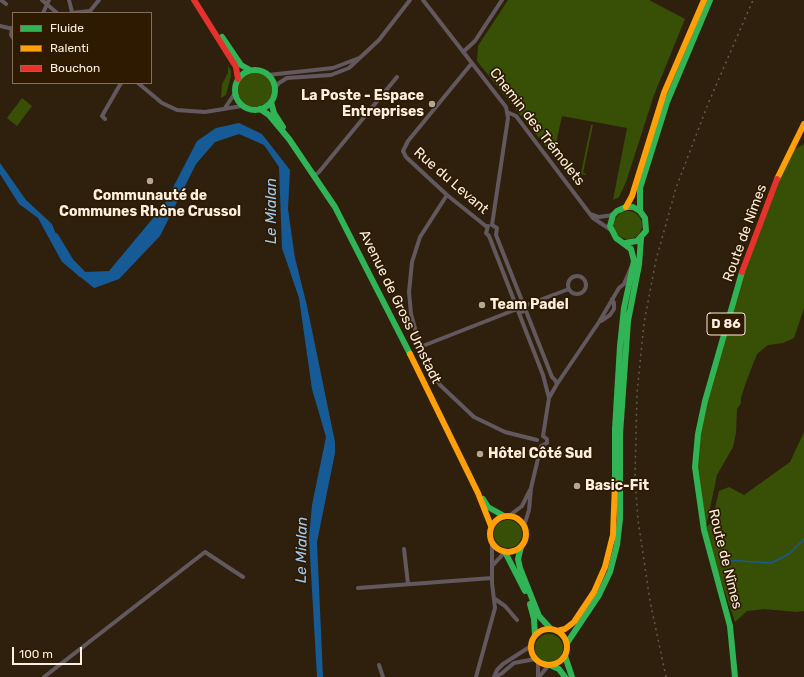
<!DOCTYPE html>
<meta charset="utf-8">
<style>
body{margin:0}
#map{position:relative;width:804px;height:677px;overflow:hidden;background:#2e200d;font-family:Rubik,sans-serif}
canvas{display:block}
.legend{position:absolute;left:12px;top:12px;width:140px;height:72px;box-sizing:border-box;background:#2d1a01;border:1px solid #806f5a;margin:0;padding:5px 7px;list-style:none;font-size:12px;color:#fdefe0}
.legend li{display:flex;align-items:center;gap:8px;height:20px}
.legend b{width:20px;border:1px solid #806f5a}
.scale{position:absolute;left:12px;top:647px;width:70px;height:18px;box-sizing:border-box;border:2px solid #fdefe0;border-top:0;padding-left:5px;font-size:12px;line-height:14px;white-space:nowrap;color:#fdefe0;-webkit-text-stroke:3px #2d1a01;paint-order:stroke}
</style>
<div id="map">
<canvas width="804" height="677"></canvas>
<ul class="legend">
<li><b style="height:5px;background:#30b455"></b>Fluide</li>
<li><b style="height:5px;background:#ff9f0a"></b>Ralenti</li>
<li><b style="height:5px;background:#e5322d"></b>Bouchon</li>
</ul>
<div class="scale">100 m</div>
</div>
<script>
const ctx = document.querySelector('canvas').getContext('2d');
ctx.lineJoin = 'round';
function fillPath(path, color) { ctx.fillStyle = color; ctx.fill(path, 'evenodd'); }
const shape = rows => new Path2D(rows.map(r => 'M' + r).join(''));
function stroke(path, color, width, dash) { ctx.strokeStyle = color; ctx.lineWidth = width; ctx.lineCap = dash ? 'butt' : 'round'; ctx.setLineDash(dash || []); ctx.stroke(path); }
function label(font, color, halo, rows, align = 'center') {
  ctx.font = font + ' Rubik,sans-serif'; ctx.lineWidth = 3.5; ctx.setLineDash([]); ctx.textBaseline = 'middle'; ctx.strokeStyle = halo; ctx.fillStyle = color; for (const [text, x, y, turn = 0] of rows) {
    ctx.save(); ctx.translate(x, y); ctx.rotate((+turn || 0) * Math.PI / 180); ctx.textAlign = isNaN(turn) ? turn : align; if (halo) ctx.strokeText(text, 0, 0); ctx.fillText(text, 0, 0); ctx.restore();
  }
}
const green = shape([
 [508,0,649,0,685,19,654,95,626,182,619,197,613,200,627,128,562,116,555,148,552,154,477,61,478,46],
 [228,66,231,71,231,76,226,95,221,98,222,84,228,73],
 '238 90a17 17 0 1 1 34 0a17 17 0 1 1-34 0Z',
 [22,98,32,106,17,126,7,118],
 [591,125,593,125,583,173,587,174,585,175,577,173,581,173],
 [804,144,804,308,794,338,783,343,768,345,757,354,746,382,741,398,741,403,737,409,736,433,733,447,717,475,706,527,712,522,719,491,729,487,744,495,790,462,804,432,804,611,797,612,764,609,747,611,735,622,704,530,695,467,698,434,724,331,771,191,792,151],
 '614 225a14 14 0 1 1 28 0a14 14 0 1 1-28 0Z',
 '494 534a14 14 0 1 1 28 0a14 14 0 1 1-28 0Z',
 '535 648a14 14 0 1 1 28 0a14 14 0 1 1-28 0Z'
]);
const water = shape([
 [239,123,262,134,290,170,288,209,295,258,307,306,335,442,335,453,317,542,323,677,317,677,309,538,312,505,326,437,312,389,299,298,282,248,279,167,264,145,239,134,215,142,196,164,160,236,119,279,94,288,62,262,38,218,19,204,0,174,0,163,26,200,52,224,62,250,71,264,85,272,109,271,164,205,197,141,216,128]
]);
const stream = shape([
 [725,560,771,563,789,554,804,539]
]);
const river = shape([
 [55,237,70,262,81,273]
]);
const street = shape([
 [1,0,6,4],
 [42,0,57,13],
 [69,0,72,12],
 [423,0,506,107,508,118,492,225],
 [43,13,49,0],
 [71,13,90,11,99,0],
 [0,26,13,29],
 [12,28,11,35,13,38],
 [463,52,475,41,502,0],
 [472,63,408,141,403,151,406,157,447,195,487,227],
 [268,75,333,68,359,58],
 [138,83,162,103,177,110,205,112,242,106],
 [275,88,279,83,287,78,331,75,349,68,379,40,410,0],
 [225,108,235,93],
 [507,112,516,116,593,218,611,230],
 [105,119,102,116,121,83],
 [314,176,319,172,397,77],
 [447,195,420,237,412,262,409,292,411,314,423,357,440,385,474,417,505,432,537,440],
 [591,214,599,217,613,215],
 [492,225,497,228,496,235],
 [488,226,486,233,489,236,543,375,549,398],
 [496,235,552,377],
 '568 285a9 9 0 1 1 18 0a9 9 0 1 1-18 0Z',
 '517 308a4 4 0 1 1 8 0a4 4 0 1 1-8 0Z',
 [524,306,569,289],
 [601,321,610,315,614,309,614,303,612,299],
 [420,347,517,309],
 [557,384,599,322,619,288,624,284,633,263],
 [543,436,549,398,557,384,555,380,552,377],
 [541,446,547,443,547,439,543,436],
 [509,516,522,506,530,490],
 [524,526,529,510,531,488,541,446],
 [404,549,408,584],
 [493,565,505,552],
 [358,588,492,578],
 [495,599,505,606,517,620],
 [538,662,538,677],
 [379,665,383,677],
 [44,677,205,552,243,577],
 [476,677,495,608,492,583,492,543],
 [494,677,497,670,503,664,531,646],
 [494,677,501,674,514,663,535,659],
 [539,677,548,666]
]);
const fast = shape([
 [222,37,241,65,250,70],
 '235 90a20 20 0 1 1 40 0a20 20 0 1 1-40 0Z',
 [271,102,274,113,283,127],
 [260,109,269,115,289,139,335,207,410,354],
 [640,211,640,188,667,102,710,0],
 [615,483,615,429,620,346,624,308,634,261,631,249,616,238,610,226,613,215,617,211,626,207,633,207,640,211,645,218,646,231,637,241,625,243],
 [483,499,488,507,504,516],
 [521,547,518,559,520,568,539,616,551,629],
 [505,552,525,591],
 [530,604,534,619,535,635],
 [567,643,599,595,610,572,617,545,620,519,620,434,628,321,639,265,641,238],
 [565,656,572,677],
 [552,666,559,669,565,677],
 [735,677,730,626,704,530,695,467,698,434,705,401,742,272]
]);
const slow = shape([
 [777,179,804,124],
 [626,207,632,196,664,93,704,0],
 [410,354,478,493,491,526],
 '490 534a18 18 0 1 1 36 0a18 18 0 1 1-36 0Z',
 '531 647a18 18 0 1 1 36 0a18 18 0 1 1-36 0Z',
 [557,631,565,629,574,622,594,592,605,567,613,535,615,483]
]);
const jam = shape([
 [194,0,236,67,238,79],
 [742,272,777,179]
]);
const rail = shape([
 [666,677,650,601,638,520,635,478,637,393,644,323,656,260,676,188,708,104,753,0]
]);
const markers = [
 [432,104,4,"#b5a796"],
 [150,181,4,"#b5a796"],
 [482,305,4,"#b5a796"],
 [480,454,4,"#b5a796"],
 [577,486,4,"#b5a796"]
];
const shields = [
 [726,324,38]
];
const shieldNames = [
 ["D 86",726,324]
];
const poiNames = [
 ["La Poste - Espace",424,96,"right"],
 ["Entreprises",424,112,"right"],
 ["Communauté de",150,196,"center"],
 ["Communes Rhône Crussol",150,212,"center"],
 ["Team Padel",490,305],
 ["Hôtel Côté Sud",488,454],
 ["Basic-Fit",585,486]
];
const streetNames = [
 ["Chemin des Trémolets",537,127,52],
 ["Rue du Levant",451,181,41],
 ["Route de Nîmes",745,233,-70],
 ["Avenue de Gross Umstadt",400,307,64],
 ["Route de Nîmes",725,559,76]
];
const waterNames = [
 ["Le Mialan",272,211,-90],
 ["Le Mialan",302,550,-89]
];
fillPath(green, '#385006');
fillPath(water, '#165b95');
stroke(stream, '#165b95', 1.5);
stroke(river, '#165b95', 8);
stroke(street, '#62585e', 4);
stroke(fast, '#30b455', 6);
stroke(slow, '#ff9f0a', 6);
stroke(jam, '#e5322d', 6);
stroke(rail, '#645a56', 1.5, [2, 4]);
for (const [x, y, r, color] of markers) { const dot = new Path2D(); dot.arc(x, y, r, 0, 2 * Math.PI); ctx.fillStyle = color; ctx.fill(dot); stroke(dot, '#2d1a01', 1.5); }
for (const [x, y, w] of shields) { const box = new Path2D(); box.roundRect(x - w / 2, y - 11, w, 22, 3); ctx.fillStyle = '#2d1a01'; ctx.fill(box); stroke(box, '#fdefe0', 1); }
label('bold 13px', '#fdefe0', null, shieldNames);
label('bold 14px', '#fdefe0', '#2d1a01', poiNames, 'left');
label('14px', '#fdefe0', '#2d1a01', streetNames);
label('italic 15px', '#a1cbf6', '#2d1a01', waterNames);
</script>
